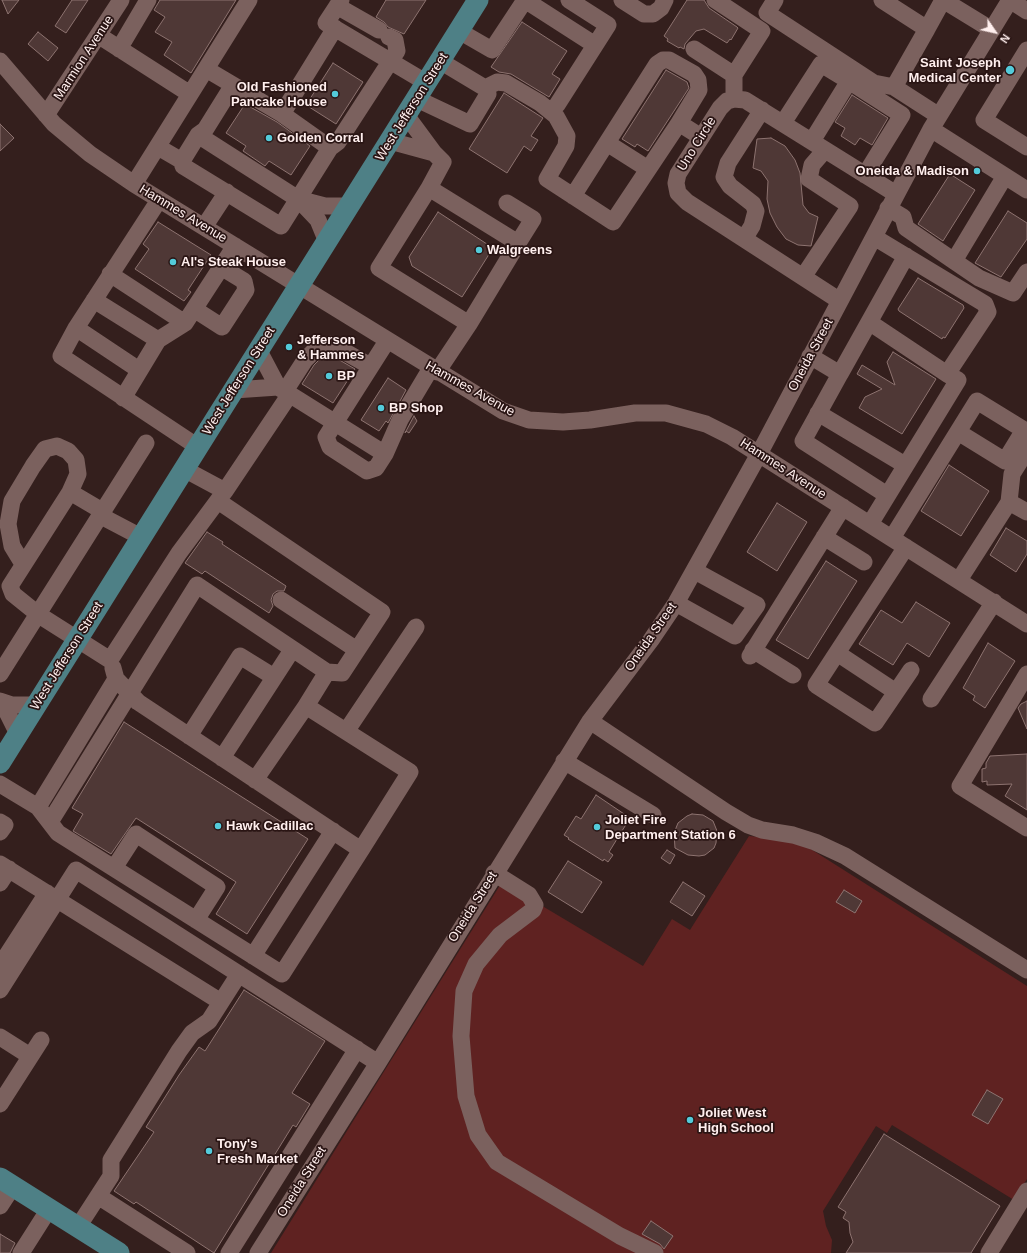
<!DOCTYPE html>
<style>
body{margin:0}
#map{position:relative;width:1027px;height:1253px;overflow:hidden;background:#341f1d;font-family:Helvetica,sans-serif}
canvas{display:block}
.north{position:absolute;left:975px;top:12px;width:40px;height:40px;-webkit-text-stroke:3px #2a1514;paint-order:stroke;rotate:124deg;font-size:11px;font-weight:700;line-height:16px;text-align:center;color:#ffefee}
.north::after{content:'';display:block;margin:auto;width:14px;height:18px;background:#ffefee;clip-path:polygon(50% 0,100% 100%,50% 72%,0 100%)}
</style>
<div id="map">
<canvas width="1027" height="1253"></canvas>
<div class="north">N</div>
</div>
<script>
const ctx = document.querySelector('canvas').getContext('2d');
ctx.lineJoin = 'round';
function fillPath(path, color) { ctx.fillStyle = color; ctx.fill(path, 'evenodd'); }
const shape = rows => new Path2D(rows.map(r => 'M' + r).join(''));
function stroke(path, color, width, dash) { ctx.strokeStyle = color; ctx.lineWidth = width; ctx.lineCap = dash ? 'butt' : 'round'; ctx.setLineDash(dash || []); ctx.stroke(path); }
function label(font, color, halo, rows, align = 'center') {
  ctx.font = font + ' Helvetica,sans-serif'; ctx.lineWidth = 3.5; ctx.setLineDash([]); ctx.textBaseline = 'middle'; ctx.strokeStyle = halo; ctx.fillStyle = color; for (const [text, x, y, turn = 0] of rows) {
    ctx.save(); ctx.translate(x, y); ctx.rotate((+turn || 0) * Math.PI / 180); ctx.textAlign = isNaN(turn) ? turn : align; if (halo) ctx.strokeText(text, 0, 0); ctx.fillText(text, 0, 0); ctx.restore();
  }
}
const green = shape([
 [749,836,798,841,1027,986,1027,1179,1014,1200,892,1125,887,1133,876,1126,823,1211,826,1226,832,1240,831,1253,271,1253,502,882,643,966,672,919,690,930]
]);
const building = shape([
 [2,0,19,0,8,14,2,0],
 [72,0,88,0,66,33,55,26,72,0],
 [160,0,236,0,191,73,164,55,172,42,155,32,165,17,154,10,160,0],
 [386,0,426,0,404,34,388,27,384,22,376,17,386,0],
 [687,0,704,0,709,8,737,27,738,28,731,40,730,39,727,43,704,29,696,31,685,44,684,49,680,47,679,48,667,41,668,39,664,36,687,0],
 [522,22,567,51,552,74,560,79,549,97,511,74,499,72,491,67,522,22],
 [38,32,58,48,48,61,28,44,38,32],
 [333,63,363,82,336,124,306,105,333,63],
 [666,70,687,82,689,88,648,151,637,144,635,147,622,139,666,70],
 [504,93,543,118,531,136,538,140,531,151,524,146,507,173,469,149,504,93],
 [852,95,888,118,872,145,860,138,855,145,841,136,845,128,835,122,852,95],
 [245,104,277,122,310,146,291,175,269,161,265,166,243,151,246,146,226,133,245,104],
 [0,124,14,138,0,151,0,124],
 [771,138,785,146,795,160,800,173,803,205,809,213,818,217,811,246,798,245,786,239,777,227,770,213,767,199,768,181,761,171,753,168,757,139,771,138],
 [950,174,975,190,943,241,918,224,950,174],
 [1008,211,1027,223,1027,239,1001,277,975,263,1008,211],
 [438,212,493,248,462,297,412,266,409,257,438,212],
 [158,222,211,255,188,290,191,292,184,301,135,269,149,249,143,244,158,222],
 [918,278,963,305,964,308,945,338,943,337,942,339,899,311,898,309,918,278],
 [893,352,936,379,902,434,859,408,865,397,882,389,857,374,862,365,895,385,887,362,893,352],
 [329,354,355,369,333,403,302,384,314,365,322,357,329,354],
 [388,378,406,390,388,423,386,421,379,431,361,420,388,378],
 [414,416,417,421,409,433,406,431,405,433,414,416],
 [949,465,989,491,961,536,921,511,949,465],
 [777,503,807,522,777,571,747,552,777,503],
 [1006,528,1027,541,1027,554,1016,572,990,555,1006,528],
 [207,532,223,542,222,544,286,586,284,591,277,591,273,594,271,600,273,606,269,613,205,571,202,574,185,563,207,532],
 [826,561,857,581,808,659,776,640,826,561],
 [916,602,950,623,929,657,907,643,893,665,859,644,881,610,902,623,916,602],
 [988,643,1015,661,985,708,973,700,975,696,963,688,988,643],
 [1027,701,1027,729,1018,708,1021,704,1027,701],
 [124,722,308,839,247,934,216,914,236,882,136,818,111,854,73,831,83,814,72,808,124,722],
 [1027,754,1027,810,1005,796,1012,784,987,785,987,781,982,782,982,769,986,768,986,763,990,756,1027,754],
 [596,795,630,818,609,852,613,855,608,862,604,859,603,861,568,839,569,838,564,835,576,816,581,819,596,795],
 [692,814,703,815,713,821,717,831,716,843,714,848,705,855,699,856,688,855,675,848,674,833,678,823,687,816,692,814],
 [667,850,675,855,670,864,661,858,667,850],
 [568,861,602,882,582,913,548,892,568,861],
 [683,882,705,896,692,916,670,902,683,882],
 [844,890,862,901,855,913,836,902,844,890],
 [244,990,325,1041,292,1093,310,1104,296,1127,293,1125,214,1253,136,1202,134,1204,114,1191,154,1132,146,1127,179,1075,199,1047,205,1051,244,990],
 [987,1090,1003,1099,988,1124,972,1115,987,1090],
 [884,1134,1000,1206,971,1253,846,1253,853,1242,850,1233,849,1222,843,1218,846,1212,838,1207,884,1134],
 [651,1221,673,1236,664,1249,660,1244,642,1234,651,1221],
 [0,1234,15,1243,10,1253,0,1253,0,1234]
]);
const minor = shape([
 [341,0,326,23,427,83],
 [525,0,595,45],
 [622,0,644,14,653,14,661,8,665,0],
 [715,0,762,31,734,75,734,99],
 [775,0,767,13,874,83,894,87,939,116],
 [882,0,927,29,894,87],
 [943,0,992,30],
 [1010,0,1027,11],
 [337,6,379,30],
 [927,29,943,0],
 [459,31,492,50,525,0],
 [98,35,190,94],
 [119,49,148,0],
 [694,49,734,75],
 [1027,50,984,120,1027,147],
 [0,61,54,124,90,154,134,184,503,411,529,420,563,422,590,420,635,413,666,413,706,424,732,437,1027,624],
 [485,88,497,82,506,83,540,103,556,116,567,136,566,146,547,179,613,222,679,123,701,137],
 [417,99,470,124,488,94,485,88,440,61],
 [557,105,608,25,569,0],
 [282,114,335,28],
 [46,115,121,0],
 [783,123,821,64,849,81,902,115,865,175],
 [931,129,1027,190],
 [198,135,298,199,318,220,327,242],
 [390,141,434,153,406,115],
 [812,141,849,81],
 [607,143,648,169],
 [158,147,182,161,183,166,281,226,330,148,282,114,233,85],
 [330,148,338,142,397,51,395,40,389,37],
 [182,161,198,135,205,130,233,85,206,69],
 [134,184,249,0],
 [429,188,443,162,434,153],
 [573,196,657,64,663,60,669,60,694,74,698,80,699,90,679,123],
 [298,199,325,206,350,206],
 [159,200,76,328,61,356,198,447],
 [507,203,533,219,518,243],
 [888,208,903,217,906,228,954,261,979,278,1013,293,1027,272],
 [204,227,227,192],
 [744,239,752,226,756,211,753,204,730,186,724,177,728,163,762,110],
 [954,261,1005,176],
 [110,274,185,323],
 [803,277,850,206,809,179,812,165,825,150],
 [94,300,158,340],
 [840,301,687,202,678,193,676,183,678,174,720,108,727,101,734,99,745,100,896,194],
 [194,309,222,327,246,290,244,281,221,267],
 [869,322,947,374],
 [76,328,139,370],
 [387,341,326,437,330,447,367,471,376,468,385,454,400,420,431,368],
 [259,351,278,387,385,454],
 [810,356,840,374,906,256],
 [437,372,469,324,518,243,429,188,379,268,469,324],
 [840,374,803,441,887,495],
 [234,390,278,387],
 [285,391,305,360,316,349,324,345,331,344,370,366],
 [123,398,158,340,185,323,235,246],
 [818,413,905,465],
 [184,469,225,491,290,394],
 [70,492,104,512],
 [1009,502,1012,474,1027,450],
 [101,516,141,537],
 [870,524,958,380,947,374,988,312,985,304,874,237],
 [824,537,864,562],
 [892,538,977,401,1024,430,1005,461,958,432],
 [906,547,816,685,875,723,911,670],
 [23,564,12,546,8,524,12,501,33,466,45,449,57,446,68,451,76,460,78,474,70,492,10,586,13,594,39,615,110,660,179,553,225,491],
 [959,580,1009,502,1027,512],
 [281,600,357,650],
 [676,603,735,636,757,605,695,571],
 [753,650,793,675],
 [837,653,896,692],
 [750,656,843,507],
 [327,672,306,706,410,772,361,850],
 [0,674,146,443],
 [1027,674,960,786,1027,828],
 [931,699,994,602],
 [0,701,12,705,36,705],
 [0,706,7,712,18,734],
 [590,721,726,812,748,825,762,830,793,835,815,842,845,856,1027,970],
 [347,730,416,627],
 [189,736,240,656,274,677],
 [222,758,292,650],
 [564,761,653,815],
 [255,780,306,706],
 [0,784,38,807,116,679,113,668],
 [38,807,58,833,282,974,361,850,138,702,116,679],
 [0,822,5,825,0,832],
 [50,822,197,585,327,672,342,673,382,612,218,501],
 [0,864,221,1002],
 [114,868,136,834,217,887,196,920],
 [494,873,529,895,535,905,533,910,500,935,476,964,464,991,461,1036,466,1096,478,1135,497,1162,620,1236,655,1253],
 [0,883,9,869],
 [253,956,333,831],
 [0,966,47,893],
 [0,990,76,870,378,1063],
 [0,1037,30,1056],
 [0,1104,41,1040],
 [98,1196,187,1253],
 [0,1206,13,1186],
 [78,1227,111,1176,111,1160,179,1051,192,1033,209,1021,239,974],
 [21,1253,49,1209],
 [229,1253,357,1049],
 [258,1253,378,1063,590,721,651,640,676,603,759,454,931,129,1010,0],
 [989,1253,1027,1191]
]);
const major = shape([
 [0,763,478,0],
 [0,1178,119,1253]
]);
const markers = [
 [1010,70,5,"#53cbda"],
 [335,94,4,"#53cbda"],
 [269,138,4,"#53cbda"],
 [977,171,4,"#53cbda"],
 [479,250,4,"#53cbda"],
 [173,262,4,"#53cbda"],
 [289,347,4,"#53cbda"],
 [329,376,4,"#53cbda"],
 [381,408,4,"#53cbda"],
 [218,826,4,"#53cbda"],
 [597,827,4,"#53cbda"],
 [690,1120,4,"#53cbda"],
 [209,1151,4,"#53cbda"]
];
const streetNames = [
 ["Marmion Avenue",84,58,-57],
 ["West Jefferson Street",412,107,-58],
 ["Uno Circle",697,144,-58],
 ["Hammes Avenue",183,214,31],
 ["Oneida Street",811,355,-62],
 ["West Jefferson Street",239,381,-58],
 ["Hammes Avenue",470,389,29],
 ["Hammes Avenue",783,469,33],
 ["Oneida Street",651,637,-55],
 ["West Jefferson Street",67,656,-58],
 ["Oneida Street",473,907,-58],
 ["Oneida Street",302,1182,-58]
];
const poiNames = [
 ["Saint Joseph",1001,63,"right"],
 ["Medical Center",1001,78,"right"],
 ["Old Fashioned",327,87,"right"],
 ["Pancake House",327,102,"right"],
 ["Golden Corral",277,138],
 ["Oneida & Madison",969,171,"right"],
 ["Walgreens",487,250],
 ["Al's Steak House",181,262],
 ["Jefferson",297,340],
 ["& Hammes",297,355],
 ["BP",337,376],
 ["BP Shop",389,408],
 ["Joliet Fire",605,820],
 ["Department Station 6",605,835],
 ["Hawk Cadillac",226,826],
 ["Joliet West",698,1113],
 ["High School",698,1128],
 ["Tony's",217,1144],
 ["Fresh Market",217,1159]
];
fillPath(green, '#5f2221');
fillPath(building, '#4f3836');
stroke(building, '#8d7370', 1);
stroke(minor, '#7b615e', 17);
stroke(major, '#4e8086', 21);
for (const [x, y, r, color] of markers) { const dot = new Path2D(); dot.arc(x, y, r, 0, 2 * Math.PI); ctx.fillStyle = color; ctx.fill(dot); stroke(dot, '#2a1514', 1.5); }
label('13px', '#ffefee', '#2a1514', streetNames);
label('bold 13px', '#ffefee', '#2a1514', poiNames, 'left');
</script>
